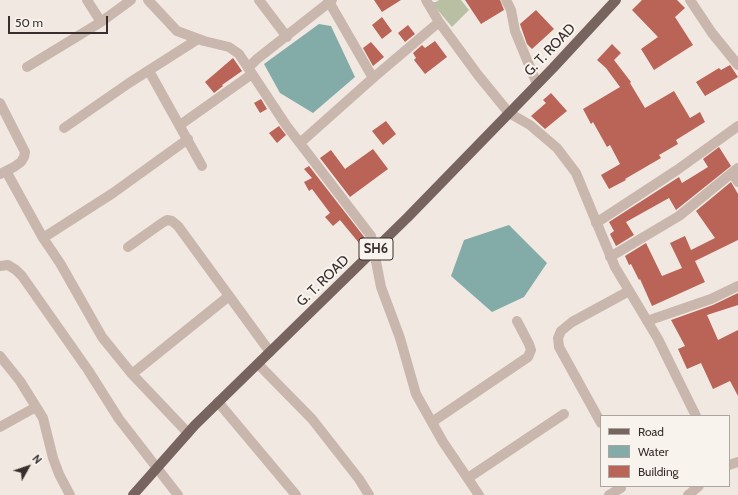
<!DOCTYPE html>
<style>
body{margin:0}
#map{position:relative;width:738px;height:495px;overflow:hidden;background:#f1e8e2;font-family:Cabin,sans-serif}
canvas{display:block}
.legend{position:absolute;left:600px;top:415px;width:130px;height:72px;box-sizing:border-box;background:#f9f3ee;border:1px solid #aca4a0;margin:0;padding:5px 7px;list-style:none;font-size:12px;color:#382e2c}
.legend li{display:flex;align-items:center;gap:8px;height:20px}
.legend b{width:20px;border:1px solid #aca4a0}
.north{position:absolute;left:8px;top:447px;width:40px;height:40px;-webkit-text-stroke:3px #f9f3ee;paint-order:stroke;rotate:50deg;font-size:11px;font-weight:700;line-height:16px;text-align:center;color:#382e2c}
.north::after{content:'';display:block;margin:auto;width:14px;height:18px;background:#382e2c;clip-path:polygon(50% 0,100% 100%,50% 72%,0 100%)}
.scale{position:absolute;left:8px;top:16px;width:100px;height:18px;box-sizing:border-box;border:2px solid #382e2c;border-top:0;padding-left:5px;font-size:12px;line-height:14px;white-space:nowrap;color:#382e2c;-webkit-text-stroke:3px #f9f3ee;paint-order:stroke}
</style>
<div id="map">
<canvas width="738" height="495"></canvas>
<ul class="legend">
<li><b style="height:5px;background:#78645f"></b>Road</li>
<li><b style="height:11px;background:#83aca9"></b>Water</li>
<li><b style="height:11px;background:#ba6357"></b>Building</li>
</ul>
<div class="north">N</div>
<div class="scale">50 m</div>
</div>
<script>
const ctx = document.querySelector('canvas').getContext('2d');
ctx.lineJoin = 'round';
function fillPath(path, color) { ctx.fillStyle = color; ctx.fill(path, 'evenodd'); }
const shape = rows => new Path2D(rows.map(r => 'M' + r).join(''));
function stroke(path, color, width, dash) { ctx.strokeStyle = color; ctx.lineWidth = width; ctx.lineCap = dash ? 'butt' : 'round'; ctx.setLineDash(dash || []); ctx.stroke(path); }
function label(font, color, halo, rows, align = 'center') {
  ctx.font = font + ' Cabin,sans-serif'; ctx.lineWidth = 4; ctx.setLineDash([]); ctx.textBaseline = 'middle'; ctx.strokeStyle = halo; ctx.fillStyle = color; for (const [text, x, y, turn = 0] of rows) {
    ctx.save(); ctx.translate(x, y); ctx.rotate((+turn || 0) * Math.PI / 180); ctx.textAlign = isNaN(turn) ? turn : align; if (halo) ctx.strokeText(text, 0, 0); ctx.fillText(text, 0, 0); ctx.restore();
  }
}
const green = shape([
 [439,0,461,0,469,10,452,27,431,2,436,2]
]);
const water = shape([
 [319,24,331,26,355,77,313,113,280,93,264,64],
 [509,225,547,263,524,297,492,312,451,276,464,240]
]);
const building = shape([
 [374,0,401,0,382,12],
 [465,0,500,0,504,10,481,24],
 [642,0,677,0,685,8,675,17,693,45,654,70,641,49,658,37,632,10],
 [536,10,554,29,532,49,527,44,520,24],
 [382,17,392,31,382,39,372,25],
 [408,25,415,34,405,42,398,33],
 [435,41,447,57,425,74,414,60,416,58,413,53,422,45,425,48],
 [371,42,384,57,373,66,363,48],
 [612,44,621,53,614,60,631,82,630,83,645,108,674,91,690,118,700,112,705,122,676,140,678,144,659,155,661,158,625,179,626,180,609,189,601,175,620,164,610,145,607,147,593,122,591,124,583,109,620,87,606,68,597,60],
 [233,58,242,71,222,85,223,86,214,93,205,82],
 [730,65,738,77,705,96,696,82,719,68,721,70],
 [551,93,567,111,545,129,531,116,546,103,543,100],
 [261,99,267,109,260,113,254,103],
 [386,121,396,134,383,145,372,131],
 [279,126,286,135,277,143,269,133],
 [719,147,731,166,676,210,669,198,626,222,634,235,616,246,610,234,614,231,609,222,679,177,682,183,708,167,703,159],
 [373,149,388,169,350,197,320,158,331,150,345,169],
 [309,166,365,238,359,243,340,220,333,226,325,217,330,213,312,189,309,191,304,182,312,178,304,169],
 [731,182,738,194,738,240,695,261,705,282,652,306,640,279,639,280,631,264,629,265,625,256,646,243,662,276,682,268,670,243,685,236,691,250,715,238,696,211],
 [738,293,738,305,707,315,718,340,738,330,738,396,730,381,713,389,701,363,687,369,678,349,685,346,671,320,713,305]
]);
const minor = shape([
 [87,0,101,22],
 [148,0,177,31,204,41,229,47,239,54,286,125,371,236,381,287,400,338,416,394,443,442,479,495],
 [259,0,287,37],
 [328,0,373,78,439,22],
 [426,0,439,22,478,75,509,113,530,125,557,148,576,173,615,267,658,339,696,416],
 [506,0,511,10,515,31,537,84],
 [690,0,712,33,738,65],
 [27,67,101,22,131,0],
 [248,68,257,59,332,0],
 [149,71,202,166],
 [0,103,25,152,24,157,21,162,14,167,0,174],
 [180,125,252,74],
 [64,128,129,83,198,39],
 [300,143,373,78],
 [6,171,43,238,60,263,102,337,132,374,188,433],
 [732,173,738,182],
 [596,223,677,170,738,126],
 [43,238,113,193,188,139],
 [128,247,162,223,167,220,172,221,178,226,270,352],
 [610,257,679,216,738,168],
 [0,266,8,265,16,270,22,276,88,370,119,419,178,495],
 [647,321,711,299,738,286],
 [0,356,20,381,43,418,53,458,59,474,70,495],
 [258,364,312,419,359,479,369,495],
 [132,374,229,296],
 [218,402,296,495],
 [432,422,528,357,531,350,529,344,517,321],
 [601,423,559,347,558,338,561,331,572,322,629,291],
 [0,427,36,407],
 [729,465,738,462],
 [468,478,564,414],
 [609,495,621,488],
 [688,495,699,486]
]);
const primary = shape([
 [133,495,195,425,408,217,553,68,616,0]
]);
const shields = [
 [376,249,34]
];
const shieldNames = [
 ["SH6",376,249]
];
const streetNames = [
 ["G. T. ROAD",550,50,-46],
 ["G. T. ROAD",323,281,-44]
];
fillPath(green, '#b9bfa3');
fillPath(water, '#83aca9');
fillPath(building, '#ba6357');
stroke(minor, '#c9b7ae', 10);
stroke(primary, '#78645f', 10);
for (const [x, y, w] of shields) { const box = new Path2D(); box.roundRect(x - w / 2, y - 11, w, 22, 3); ctx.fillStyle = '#f9f3ee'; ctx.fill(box); stroke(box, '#382e2c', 1); }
label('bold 13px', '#382e2c', null, shieldNames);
label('14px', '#382e2c', '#f9f3ee', streetNames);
</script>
